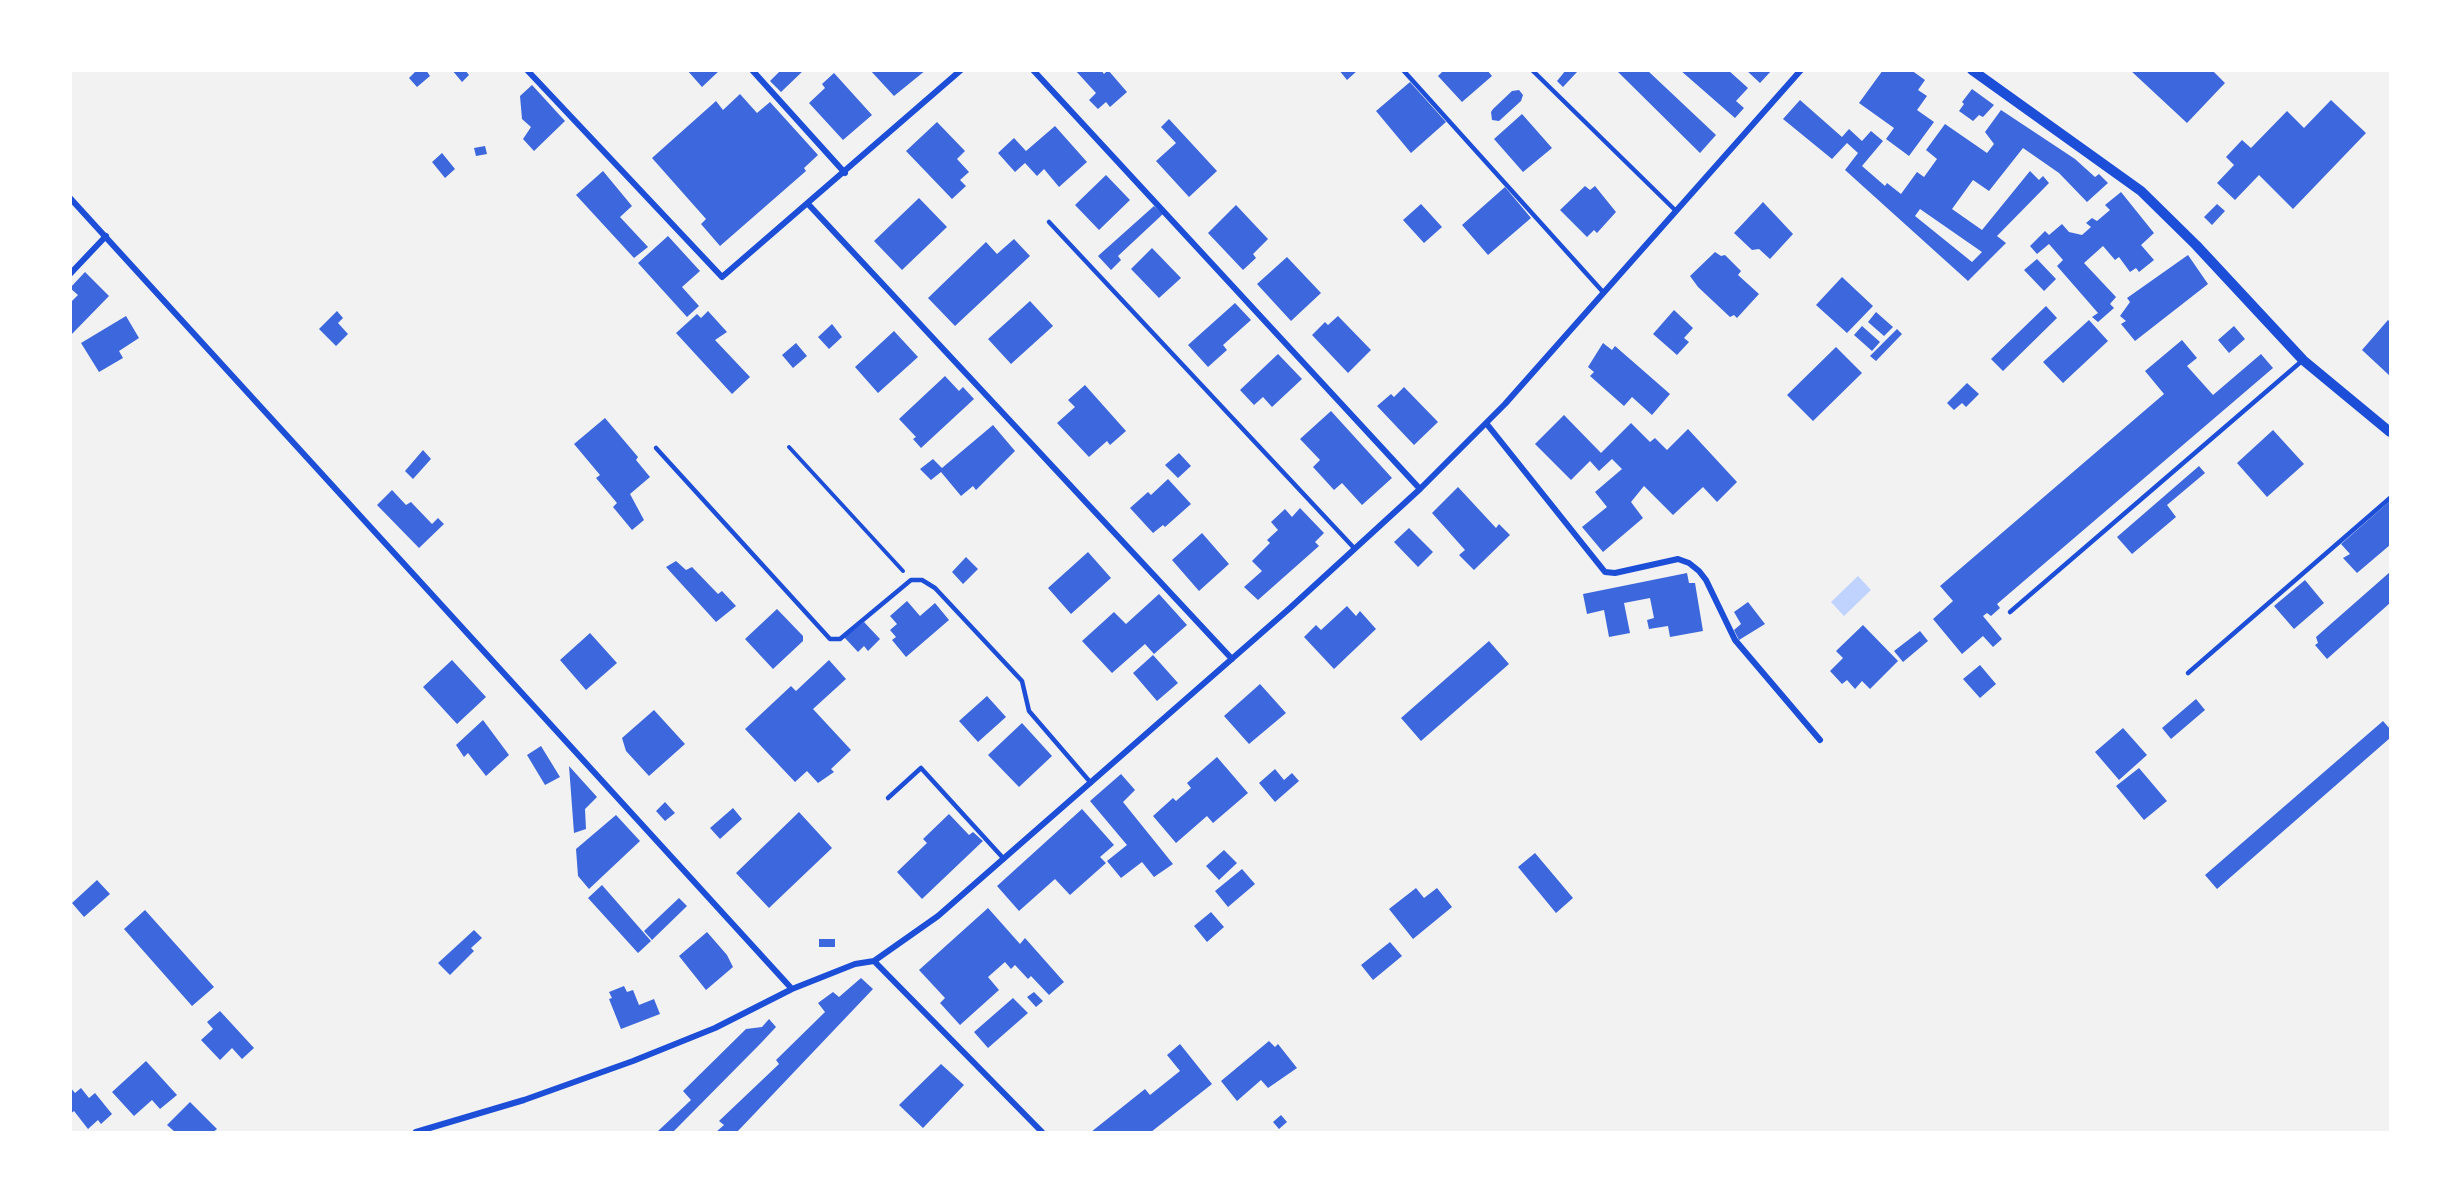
<!DOCTYPE html>
<style>
body{margin:0}
#map{position:relative;width:2461px;height:1203px;overflow:hidden;background:#f2f2f2;font-family:Rubik,sans-serif}
canvas{display:block}
.frame{position:absolute;inset:0;border:72px solid #fff;pointer-events:none}
</style>
<div id="map">
<canvas width="2461" height="1203"></canvas>
<div class="frame"></div>
</div>
<script>
const ctx = document.querySelector('canvas').getContext('2d');
ctx.lineJoin = 'round';
function fillPath(path, color) { ctx.fillStyle = color; ctx.fill(path, 'evenodd'); }
const shape = rows => new Path2D(rows.map(r => 'M' + r).join(''));
function stroke(path, color, width, dash) { ctx.strokeStyle = color; ctx.lineWidth = width; ctx.lineCap = dash ? 'butt' : 'round'; ctx.setLineDash(dash || []); ctx.stroke(path); }
const water = shape([
 [1858,576,1871,590,1844,616,1831,602]
]);
const building = shape([
 [417,70,426,70,430,76,417,87,409,78],
 [452,70,465,70,469,75,462,82],
 [687,70,720,70,702,87],
 [781,70,804,70,781,92,770,81],
 [870,70,926,70,894,96],
 [1075,70,1101,70,1104,74,1108,70,1127,92,1110,107,1106,102,1098,109,1089,100,1096,93],
 [1339,70,1358,70,1347,80],
 [1444,70,1487,70,1492,76,1462,102,1438,76],
 [1566,70,1577,72,1563,87,1557,81],
 [1616,70,1647,70,1716,135,1700,153],
 [1680,70,1728,70,1748,88,1736,101,1744,108,1735,118],
 [1746,70,1772,70,1760,83],
 [1883,70,1911,70,1925,80,1918,90,1927,96,1917,110,1934,122,1909,156,1886,139,1894,128,1859,103],
 [2130,70,2212,70,2225,83,2187,123],
 [834,73,872,115,843,140,809,103,825,88,822,84],
 [1410,82,1446,122,1411,153,1376,111],
 [532,85,565,121,534,151,523,139,531,127,522,119,520,96],
 [1972,89,1994,105,1983,117,1979,115,1973,121,1959,111,1964,104,1962,102],
 [1519,90,1523,95,1521,101,1499,121,1492,120,1491,112,1493,109,1512,91],
 [740,94,757,113,770,102,818,155,804,168,806,171,720,246,701,224,706,219,652,158,716,101,723,110],
 [1800,100,1842,137,1849,129,1862,141,1871,131,1883,141,1862,166,1885,186,1887,183,1901,194,1917,172,1924,177,1937,159,1926,150,1945,124,1987,153,1994,144,1985,132,2001,110,2075,159,2095,177,2099,174,2108,183,2087,202,2059,173,2023,148,1989,191,1973,180,1952,209,1982,230,2030,171,2039,180,2043,176,2049,183,1997,236,2006,243,1968,281,1845,170,1858,153,1847,143,1832,159,1783,119],
 [1920,209,1982,252,1972,262,1915,216],
 [2331,100,2366,133,2293,209,2259,175,2235,200,2217,183,2234,165,2226,157,2242,140,2251,148,2287,111,2304,128],
 [1522,114,1552,148,1523,172,1494,139],
 [1169,119,1217,171,1189,197,1156,161,1176,143,1161,127],
 [937,122,965,151,957,159,969,172,960,180,966,186,952,199,906,151],
 [1055,126,1087,162,1059,187,1044,169,1037,176,1025,163,1015,172,998,153,1014,138,1026,151],
 [485,146,487,154,476,156,474,148],
 [442,153,455,169,445,178,432,162],
 [603,171,632,206,620,217,648,247,634,258,576,195],
 [1106,175,1130,200,1099,230,1075,205],
 [1585,186,1590,190,1595,186,1616,212,1597,233,1594,230,1587,237,1560,210],
 [1505,187,1531,218,1488,255,1462,225],
 [2121,192,2154,233,2141,245,2154,260,2139,272,2136,268,2130,272,2119,257,2115,260,2103,246,2084,263,2116,297,2110,304,2114,308,2098,322,2092,317,2098,313,2057,266,2063,260,2049,244,2037,254,2030,246,2045,231,2049,235,2062,224,2069,232,2082,235,2091,227,2086,223,2092,218,2097,221,2110,210,2105,205],
 [919,198,947,227,902,270,874,241],
 [1763,202,1793,234,1770,259,1759,249,1752,250,1734,233],
 [1421,204,1442,227,1424,243,1403,220],
 [2217,204,2225,211,2212,225,2204,217],
 [1236,205,1268,239,1253,254,1256,258,1243,270,1208,233],
 [1154,206,1163,214,1118,256,1121,260,1111,270,1098,256],
 [668,236,700,271,682,287,699,306,687,317,638,263],
 [1014,239,1030,256,955,326,928,298,986,242,997,254],
 [1152,248,1181,278,1159,298,1131,269],
 [1715,252,1721,256,1725,255,1741,271,1738,275,1759,294,1737,318,1734,315,1730,317,1698,287,1690,276],
 [2188,255,2208,284,2135,341,2121,324,2126,321,2120,316,2130,302,2127,298],
 [1287,257,1321,293,1291,321,1257,284],
 [2037,259,2056,279,2044,291,2024,270],
 [85,272,109,296,70,336,70,303,78,295,70,288],
 [1842,277,1873,306,1847,333,1816,305],
 [1030,301,1053,326,1011,364,988,339],
 [1235,303,1251,320,1223,345,1227,350,1208,367,1188,345],
 [2046,306,2057,318,2003,371,1991,359],
 [1674,310,1693,328,1684,338,1689,342,1677,355,1653,334],
 [337,311,343,318,338,323,348,334,336,346,319,329],
 [708,311,727,332,715,340,750,377,732,394,676,333,697,314,701,318],
 [1876,312,1893,327,1884,336,1868,322],
 [126,316,139,338,119,351,123,358,99,372,81,343],
 [1338,316,1371,350,1348,373,1312,335,1325,322,1328,325],
 [2089,320,2108,341,2063,383,2043,362],
 [2388,320,2390,322,2390,376,2362,350],
 [832,324,842,337,829,349,818,337],
 [1862,326,1880,342,1872,351,1854,335],
 [2234,326,2245,339,2229,353,2218,340],
 [1897,329,1902,334,1876,361,1870,356],
 [894,331,918,357,878,393,855,367],
 [2182,340,2197,358,2187,366,2213,395,2261,354,2273,368,1997,604,2000,608,1991,616,1987,613,1983,616,2002,639,1993,647,1983,636,1962,654,1933,619,1953,601,1940,586,2164,394,2145,371],
 [796,343,807,356,793,368,782,355],
 [1603,343,1612,350,1615,346,1670,394,1652,415,1632,397,1624,406,1590,376,1594,372,1588,367],
 [1836,347,1862,373,1813,421,1787,395],
 [1278,354,1302,379,1272,407,1263,397,1254,405,1240,390],
 [945,376,959,391,963,387,974,399,921,448,913,439,916,437,899,419],
 [1967,383,1979,394,1966,407,1962,403,1954,410,1947,403],
 [1085,385,1126,431,1110,445,1107,441,1089,457,1057,423,1075,407,1068,400],
 [1404,387,1438,422,1414,445,1377,406,1391,394,1394,397],
 [1331,411,1392,478,1362,505,1342,483,1334,490,1313,467,1320,460,1300,439],
 [1564,415,1601,453,1631,423,1650,442,1655,438,1667,450,1688,429,1737,482,1717,502,1703,487,1673,515,1644,486,1631,502,1643,518,1603,552,1582,527,1607,507,1595,492,1622,469,1612,459,1599,471,1590,461,1571,480,1535,444],
 [605,418,638,457,636,460,650,477,630,494,644,520,632,530,613,507,617,503,596,478,600,475,574,444],
 [993,425,1015,451,976,490,973,486,961,496,941,472,931,480,920,469,933,459,942,468],
 [2273,430,2304,464,2267,497,2237,463],
 [423,450,431,459,413,479,405,471],
 [1179,453,1191,466,1178,478,1165,465],
 [2199,466,2205,473,2167,505,2176,517,2132,554,2117,537],
 [1168,479,1191,504,1165,527,1163,525,1153,533,1130,508,1148,492,1151,495],
 [1458,487,1496,528,1499,524,1510,535,1474,570,1459,555,1465,550,1432,513],
 [392,490,406,505,411,502,432,524,438,518,444,524,419,548,377,505],
 [2390,501,2390,545,2357,573,2343,558,2350,554,2341,544],
 [1300,508,1324,533,1315,542,1319,546,1258,600,1244,587,1262,571,1252,561,1270,543,1267,540,1278,530,1271,522,1285,509,1292,517],
 [1409,528,1433,552,1418,567,1394,542],
 [1202,533,1229,564,1199,591,1172,560],
 [1088,552,1111,578,1071,614,1048,588],
 [966,557,978,569,963,584,952,572],
 [676,561,686,570,692,567,718,594,722,591,736,606,716,622,666,567],
 [2390,572,2390,603,2327,659,2315,645,2318,643,2316,637],
 [1687,573,1689,583,1695,583,1703,631,1670,637,1668,626,1649,629,1647,620,1654,618,1650,598,1624,603,1630,633,1609,637,1604,610,1587,614,1583,594],
 [2305,580,2324,603,2294,629,2274,606],
 [1159,594,1187,625,1154,654,1145,644,1112,673,1082,641,1114,612,1126,624],
 [907,601,920,616,935,603,949,620,906,657,892,640,896,637,890,630,897,624,890,616],
 [1748,602,1765,624,1739,640,1734,630,1741,624,1734,612],
 [1347,606,1356,616,1360,611,1376,629,1334,669,1304,637,1316,625,1321,630],
 [777,609,803,636,803,641,773,669,745,639],
 [864,622,880,639,868,651,864,646,858,652,844,637],
 [1863,625,1898,661,1870,689,1862,681,1855,689,1847,680,1842,684,1830,671,1843,658,1836,651],
 [1920,631,1928,641,1903,662,1894,651],
 [590,633,617,663,586,690,560,660],
 [1489,641,1509,664,1421,741,1401,718],
 [1153,655,1178,683,1157,701,1133,673],
 [452,660,486,697,457,724,423,687],
 [829,660,846,679,813,709,851,750,831,769,834,772,818,783,807,771,795,782,745,729,791,686,796,691],
 [1980,665,1996,684,1980,698,1963,679],
 [1260,684,1286,713,1249,744,1224,716],
 [987,696,1006,717,978,742,959,721],
 [2196,699,2205,710,2171,739,2162,728],
 [654,710,685,744,649,776,626,751,622,738],
 [483,720,509,755,486,776,468,753,464,757,456,745],
 [2383,721,2390,729,2390,738,2217,889,2205,875],
 [1022,723,1052,756,1019,787,988,755],
 [2123,728,2147,755,2119,780,2095,752],
 [541,746,560,777,545,785,527,755],
 [1217,757,1248,793,1213,823,1207,816,1176,843,1153,816,1173,798,1176,801,1191,788,1187,783],
 [569,766,597,797,585,809,586,829,574,833],
 [2139,768,2167,801,2144,820,2116,786],
 [1275,769,1284,780,1292,773,1299,781,1275,802,1259,783],
 [1121,774,1135,790,1123,802,1173,864,1154,877,1142,862,1121,878,1107,861,1127,845,1090,801],
 [665,802,675,813,665,821,656,811],
 [733,808,742,819,720,839,710,828],
 [1082,809,1114,845,1100,857,1106,863,1070,895,1055,879,1019,911,997,886],
 [799,812,832,848,769,908,736,873],
 [949,814,969,835,973,832,983,841,922,899,897,872,927,843,923,839],
 [616,815,640,841,589,889,578,876,576,849],
 [1224,850,1237,863,1219,880,1206,866],
 [1535,853,1573,898,1556,913,1518,867],
 [1242,869,1255,884,1228,907,1215,891],
 [97,880,110,894,84,917,72,903],
 [602,885,651,941,638,953,588,898],
 [1416,888,1424,898,1437,888,1452,907,1413,939,1389,909],
 [679,898,687,906,652,940,644,931],
 [988,908,1020,944,1025,938,1064,982,1049,995,1031,976,1028,979,1015,965,1011,969,1005,962,988,977,999,990,960,1025,940,1003,945,998,919,970],
 [145,910,214,987,192,1006,124,929],
 [1211,912,1224,927,1207,942,1194,926],
 [474,930,482,938,471,948,474,951,450,975,438,963],
 [707,932,727,955,733,967,706,990,679,956],
 [819,939,835,939,835,947,819,947],
 [1390,942,1402,956,1373,980,1361,965],
 [861,978,873,989,737,1132,716,1132,724,1125,719,1121,779,1064,776,1060,825,1012,818,1003,833,992,839,997],
 [624,986,627,992,633,990,639,1005,654,999,660,1014,621,1029,609,999,612,998,609,992],
 [1034,992,1043,1001,1036,1007,1027,997],
 [1013,998,1028,1013,988,1048,974,1032],
 [220,1011,254,1048,242,1059,232,1048,220,1060,201,1040,213,1029,207,1022],
 [769,1019,776,1027,761,1043,673,1132,657,1132,691,1100,683,1091,746,1029,762,1027],
 [1269,1041,1275,1047,1278,1044,1297,1068,1268,1088,1261,1080,1237,1101,1221,1081],
 [1180,1044,1212,1084,1151,1132,1091,1132,1145,1089,1150,1095,1180,1071,1167,1055],
 [146,1061,177,1095,160,1109,152,1100,134,1116,112,1092],
 [941,1064,964,1085,923,1128,899,1105],
 [70,1087,75,1093,81,1088,89,1098,95,1093,112,1114,101,1124,98,1120,88,1129,74,1111,70,1114],
 [190,1102,217,1129,213,1132,175,1132,167,1125],
 [1281,1115,1287,1122,1279,1129,1273,1122]
]);
const path = shape([
 [789,447,903,571]
]);
const service = shape([
 [1403,70,1603,292],
 [1532,70,1676,211],
 [1049,222,1355,549],
 [656,448,830,639,840,639,911,580,922,580,935,588,1022,681,1029,711,1091,783],
 [2010,612,2303,360],
 [2188,673,2390,498],
 [888,798,921,768,1004,859]
]);
const minor = shape([
 [527,70,722,277,961,70],
 [752,70,845,173],
 [1033,70,1420,489],
 [70,198,792,989],
 [809,205,1232,659],
 [70,274,106,236],
 [1486,423,1605,572,1615,573,1678,559,1689,563,1699,571,1706,580,1735,640,1820,740],
 [874,961,1042,1132],
 [416,1132,524,1100,633,1061,715,1028,792,989,855,964,874,961,938,916,1290,608,1420,489,1505,404,1801,70]
]);
const tertiary = shape([
 [1972,70,2141,191,2196,245,2303,360,2390,432]
]);
fillPath(water, '#bfd3fe');
fillPath(building, '#3d67dc');
stroke(path, '#1d4ed8', 4);
stroke(service, '#1d4ed8', 4.5);
stroke(minor, '#1d4ed8', 6);
stroke(tertiary, '#1d4ed8', 10);
</script>
